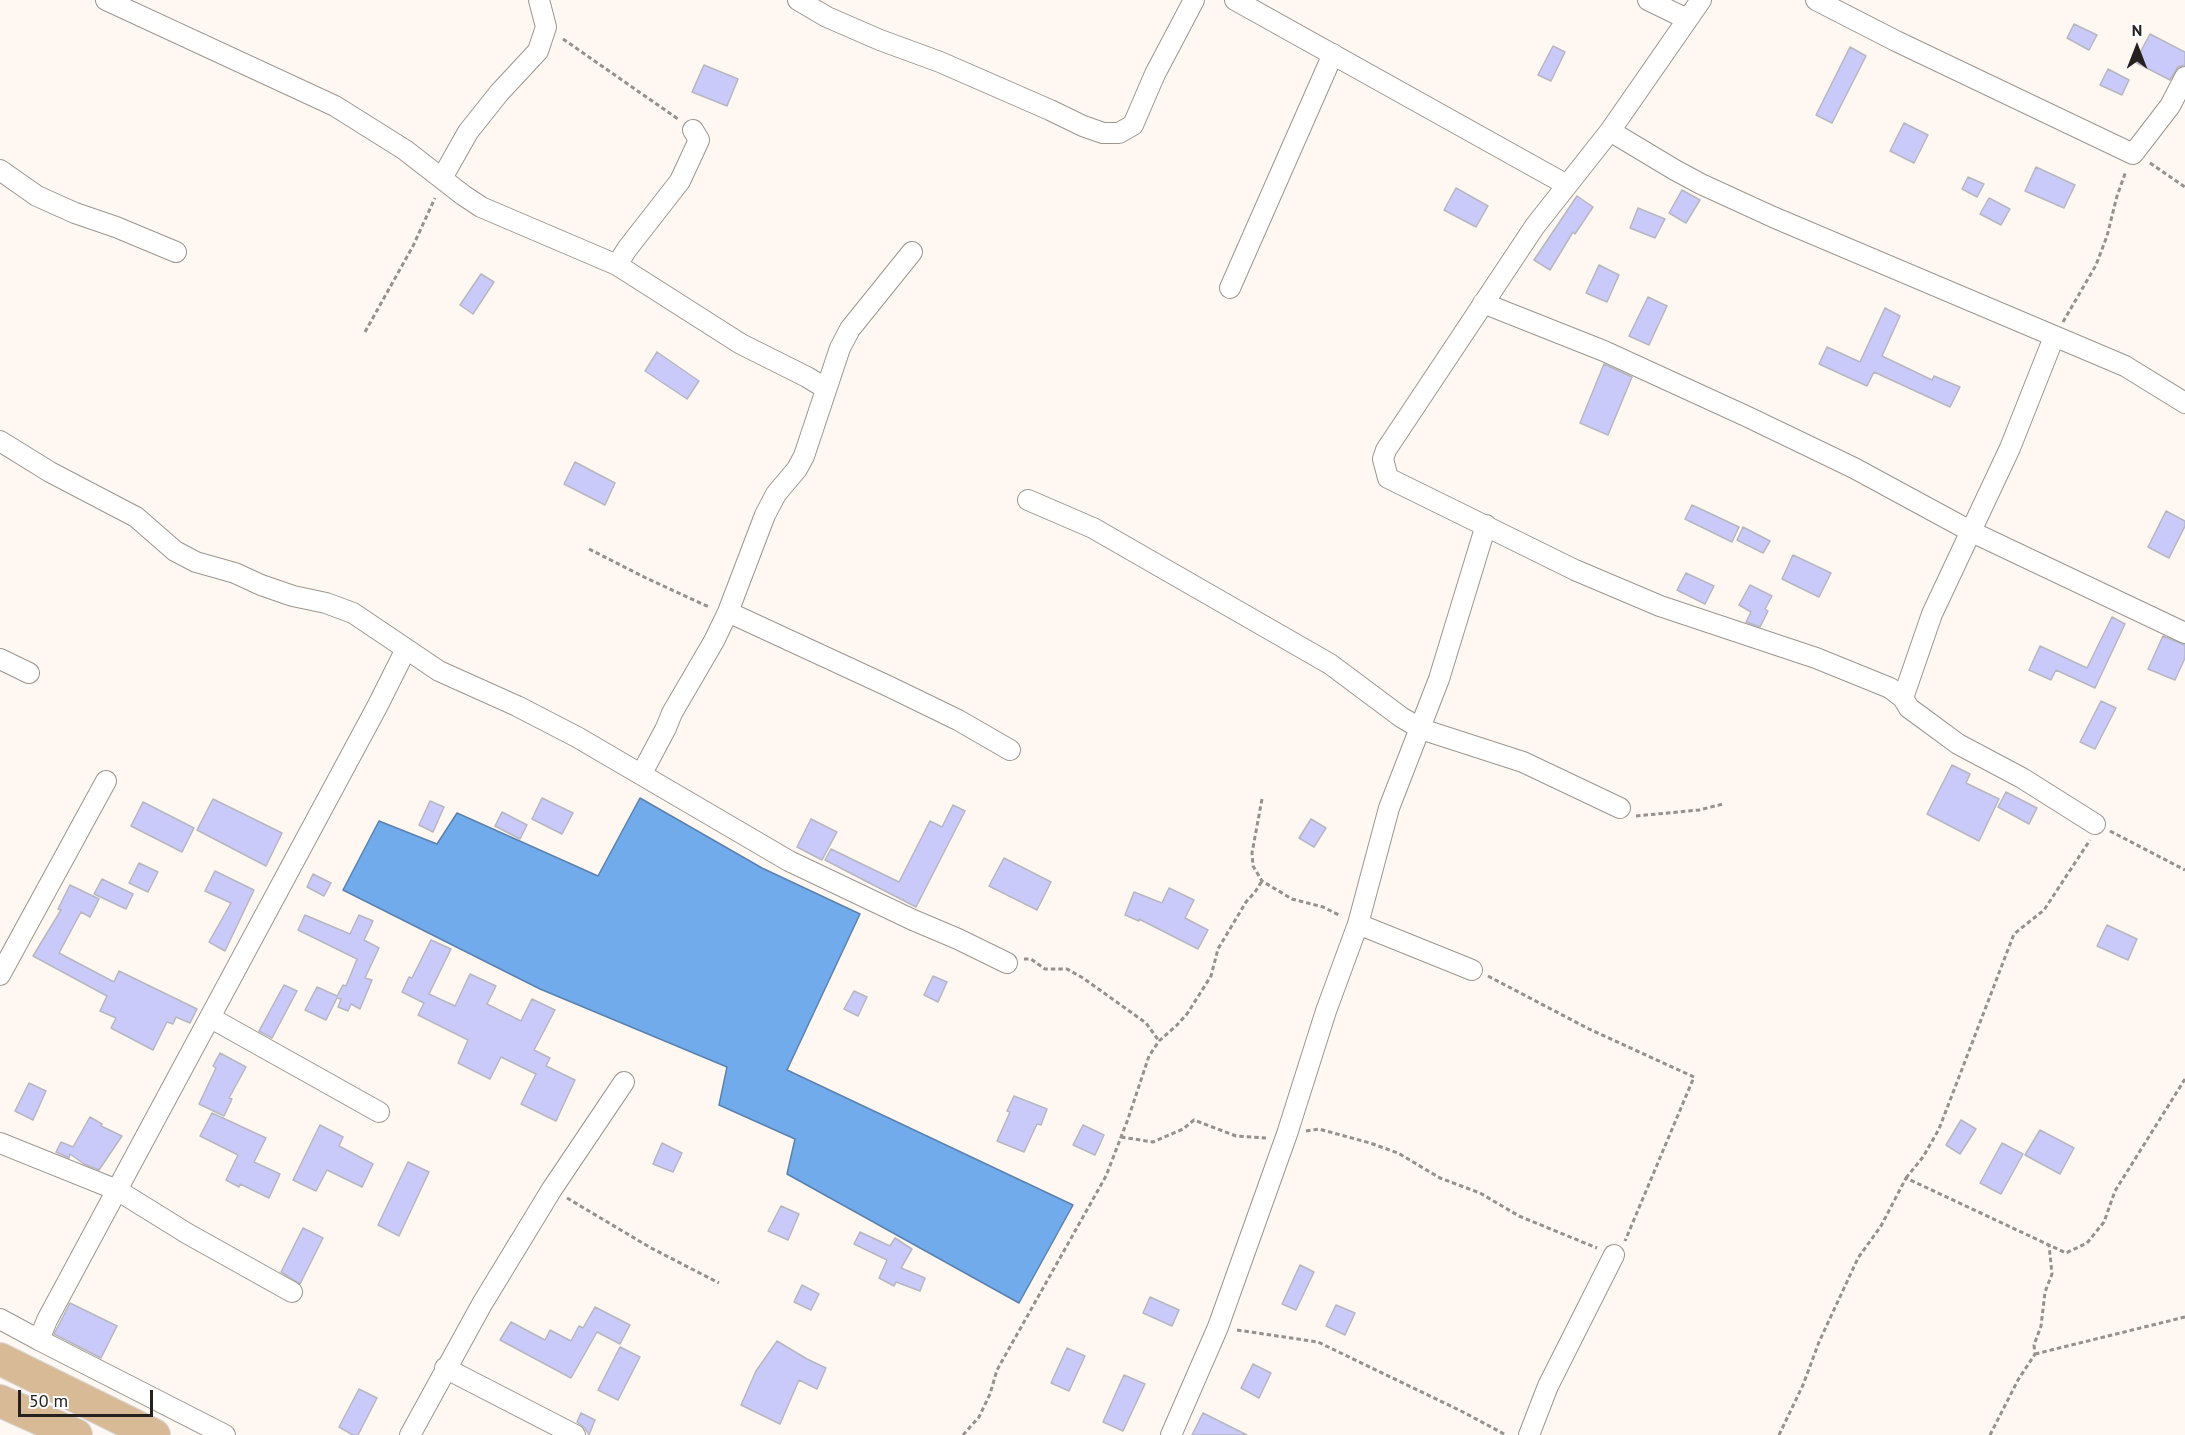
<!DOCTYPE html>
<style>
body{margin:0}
#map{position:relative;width:2185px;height:1435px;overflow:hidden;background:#fff7f1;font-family:"PT Sans",sans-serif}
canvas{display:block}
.north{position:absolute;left:2107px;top:18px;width:60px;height:60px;-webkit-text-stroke:4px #fff;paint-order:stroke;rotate:0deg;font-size:16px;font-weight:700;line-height:24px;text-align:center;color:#24211f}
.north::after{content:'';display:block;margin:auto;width:21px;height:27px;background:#24211f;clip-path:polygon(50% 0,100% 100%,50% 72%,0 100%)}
.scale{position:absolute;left:18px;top:1390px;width:135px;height:27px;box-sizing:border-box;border:3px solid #24211f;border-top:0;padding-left:8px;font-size:18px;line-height:21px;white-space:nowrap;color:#24211f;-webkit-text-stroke:4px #fff;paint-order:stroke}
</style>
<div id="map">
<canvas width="2185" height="1435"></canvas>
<div class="north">N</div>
<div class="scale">50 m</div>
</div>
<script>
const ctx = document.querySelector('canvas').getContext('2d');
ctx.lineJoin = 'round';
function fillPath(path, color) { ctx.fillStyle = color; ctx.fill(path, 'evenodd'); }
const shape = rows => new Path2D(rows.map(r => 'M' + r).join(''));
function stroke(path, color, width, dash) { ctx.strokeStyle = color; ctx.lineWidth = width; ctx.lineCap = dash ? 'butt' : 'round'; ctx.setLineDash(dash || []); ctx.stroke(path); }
const water = shape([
 [640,798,762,868,860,914,787,1070,1073,1205,1019,1303,787,1174,795,1139,719,1105,727,1067,540,989,343,890,379,821,437,844,457,813,598,876,640,798]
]);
const building = shape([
 [2074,24,2097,35,2089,50,2067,38,2074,24],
 [2150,34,2185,52,2185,65,2178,67,2170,80,2135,62,2150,34],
 [1553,46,1565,52,1551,81,1538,75,1553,46],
 [1850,47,1866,56,1832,123,1816,115,1850,47],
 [704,65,738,79,727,106,692,92,704,65],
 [2108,69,2129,80,2122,95,2100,85,2108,69],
 [1904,123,1928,135,1914,163,1890,151,1904,123],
 [2036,167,2075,185,2064,208,2025,191,2036,167],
 [1968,177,1984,184,1977,197,1962,189,1968,177],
 [1456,188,1488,206,1476,227,1444,210,1456,188],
 [1682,190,1700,200,1686,223,1669,213,1682,190],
 [1577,196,1593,207,1575,234,1573,232,1550,270,1534,260,1577,196],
 [1989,198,2010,209,2001,225,1980,214,1989,198],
 [1638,208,1665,219,1655,238,1630,228,1638,208],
 [1599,265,1619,275,1607,302,1586,293,1599,265],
 [481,274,494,282,473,314,460,305,481,274],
 [1648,297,1667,306,1649,345,1629,336,1648,297],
 [1885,308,1900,316,1882,356,1932,380,1934,376,1960,387,1950,407,1874,372,1867,386,1819,364,1827,347,1860,362,1885,308],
 [657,352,699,381,687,399,645,371,657,352],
 [1604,364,1632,377,1608,435,1580,423,1604,364],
 [575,462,615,483,605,505,564,484,575,462],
 [1692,505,1739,527,1732,542,1685,519,1692,505],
 [2166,511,2185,521,2185,526,2169,558,2148,547,2166,511],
 [1743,527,1770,541,1763,553,1737,540,1743,527],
 [1793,555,1831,573,1819,597,1782,579,1793,555],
 [1686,573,1714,586,1705,604,1677,590,1686,573],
 [1750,585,1772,596,1765,609,1768,611,1760,627,1746,622,1751,612,1739,605,1750,585],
 [2112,617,2125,624,2095,688,2056,670,2051,680,2029,670,2040,646,2087,668,2112,617],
 [2163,636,2185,645,2185,658,2175,680,2148,669,2163,636],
 [2101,701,2116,708,2095,749,2080,742,2101,701],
 [1952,765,1970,774,1966,783,1999,799,1979,841,1927,814,1952,765],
 [2006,792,2037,808,2029,824,1998,807,2006,792],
 [542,798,573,813,562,834,532,819,542,798],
 [213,799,282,833,266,866,197,830,213,799],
 [430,801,444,807,433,832,419,825,430,801],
 [143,802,194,828,182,852,131,826,143,802],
 [953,805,965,811,916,907,825,860,831,849,899,882,930,821,942,827,953,805],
 [502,812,527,825,520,839,495,826,502,812],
 [811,819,837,832,822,860,797,847,811,819],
 [1311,819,1326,828,1314,847,1299,838,1311,819],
 [1004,858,1051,882,1037,910,989,886,1004,858],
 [139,863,158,872,148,892,129,883,139,863],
 [215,871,254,890,225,951,209,942,231,903,205,891,215,871],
 [313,874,331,883,324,896,307,887,313,874],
 [102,879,133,894,126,909,94,894,102,879],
 [70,885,99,899,90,917,81,912,59,953,114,982,119,971,197,1009,190,1023,176,1017,173,1024,167,1022,153,1050,111,1028,116,1018,100,1011,107,996,33,956,61,910,58,909,70,885],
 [1169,888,1194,900,1185,918,1208,930,1198,949,1139,919,1139,921,1125,915,1134,892,1162,903,1169,888],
 [305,915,350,934,359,915,373,921,364,940,379,948,365,978,372,980,360,1009,351,1004,348,1011,338,1007,341,999,337,998,326,1020,305,1010,317,987,337,996,343,985,346,986,357,959,298,930,305,915],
 [2107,925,2137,939,2128,960,2097,946,2107,925],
 [431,940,451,949,429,994,455,1006,470,974,496,986,487,1004,521,1021,532,999,555,1010,534,1050,550,1058,546,1066,575,1080,556,1121,521,1104,536,1074,501,1057,490,1079,458,1063,468,1040,418,1015,424,1003,402,992,409,977,412,978,431,940],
 [933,976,947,982,938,1002,924,995,933,976],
 [284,985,297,991,272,1038,259,1031,284,985],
 [854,991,867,997,858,1016,844,1009,854,991],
 [220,1053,246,1067,229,1098,232,1099,224,1116,199,1104,216,1068,213,1066,220,1053],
 [29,1083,46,1091,33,1120,15,1111,29,1083],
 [1014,1096,1047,1109,1041,1125,1037,1124,1024,1152,997,1141,1010,1112,1007,1111,1014,1096],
 [212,1113,266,1138,254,1162,280,1174,269,1198,240,1184,239,1187,226,1180,238,1155,200,1136,212,1113],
 [90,1117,102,1124,101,1126,122,1136,99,1170,84,1164,70,1154,69,1158,56,1152,61,1142,73,1147,90,1117],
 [1961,1120,1976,1129,1960,1154,1946,1145,1961,1120],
 [320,1125,343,1137,339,1146,373,1164,362,1187,327,1170,316,1191,293,1180,320,1125],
 [1083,1125,1104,1135,1095,1155,1073,1145,1083,1125],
 [2040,1130,2074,1148,2060,1174,2025,1155,2040,1130],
 [662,1143,682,1153,673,1172,653,1164,662,1143],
 [2002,1143,2023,1154,2001,1194,1980,1183,2002,1143],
 [408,1162,429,1172,399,1236,378,1225,408,1162],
 [781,1206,799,1214,788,1240,768,1231,781,1206],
 [303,1228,323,1238,300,1284,281,1272,303,1228],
 [860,1232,890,1246,895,1238,912,1249,901,1268,925,1278,920,1291,896,1282,894,1286,879,1278,887,1260,854,1244,860,1232],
 [1300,1265,1314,1272,1296,1310,1282,1304,1300,1265],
 [802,1285,819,1294,811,1310,794,1302,802,1285],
 [1150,1297,1179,1310,1172,1326,1143,1313,1150,1297],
 [70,1303,117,1326,101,1358,54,1334,70,1303],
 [1336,1305,1355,1313,1345,1335,1326,1326,1336,1305],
 [595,1307,630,1325,620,1344,597,1332,571,1378,500,1340,511,1322,545,1340,550,1330,571,1341,579,1326,583,1328,595,1307],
 [777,1341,807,1359,826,1368,817,1389,799,1380,780,1424,741,1405,756,1371,777,1341],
 [620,1347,640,1357,618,1400,598,1390,620,1347],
 [1067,1348,1085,1356,1069,1391,1051,1383,1067,1348],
 [1253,1364,1271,1373,1259,1398,1241,1388,1253,1364],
 [1124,1375,1145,1384,1123,1431,1103,1422,1124,1375],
 [359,1389,377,1398,358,1435,353,1435,339,1427,359,1389],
 [581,1413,595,1420,589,1435,585,1428,577,1422,581,1413],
 [1203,1413,1247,1435,1192,1435,1203,1413]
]);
const path = shape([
 [563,39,678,119],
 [2150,163,2185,187],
 [2063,322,2096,265,2107,236,2117,196,2126,171],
 [365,332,413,246,435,198],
 [589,549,646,578,709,607],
 [1262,799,1252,853,1253,866,1262,881,1292,899,1323,907,1341,916],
 [1636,816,1699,810,1723,804],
 [2110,831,2185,870],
 [1024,959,1031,959,1045,969,1067,969,1083,978,1146,1023,1159,1041],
 [1488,976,1589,1029,1694,1077,1625,1241],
 [1306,1131,1319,1129,1370,1143,1398,1153,1440,1178,1480,1193,1519,1216,1597,1248],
 [1121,1137,1153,1142,1183,1129,1194,1120,1236,1136,1266,1138],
 [1906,1178,1923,1157,1939,1129,2014,934,2044,910,2090,840],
 [567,1198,651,1248,719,1283],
 [1237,1330,1318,1342,1463,1412,1506,1435],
 [2035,1354,2185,1317],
 [963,1435,979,1417,990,1394,997,1370,1106,1176,1128,1119,1149,1056,1159,1041,1176,1026,1187,1014,1211,976,1218,949,1246,902,1255,892,1262,881],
 [1779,1435,1803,1385,1819,1342,1858,1258,1881,1226,1906,1178,2066,1253,2087,1243,2104,1222,2115,1191,2185,1079],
 [1990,1435,2018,1380,2035,1354,2034,1345,2041,1326,2045,1292,2052,1274,2049,1245]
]);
const street = shape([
 [106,0,335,106,405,150,463,195,481,207,617,265,741,344,807,377,825,388],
 [798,0,827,17,880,40,940,62,1050,110,1083,126,1103,133,1119,133,1133,125,1155,74,1194,0],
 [1235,0,1567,185],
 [1648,0,1687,19],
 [1701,0,1610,131,1535,226,1386,450,1383,459,1388,478,1575,570,1660,606,1816,658,1890,688,1903,698,1909,708,1920,716,1958,744,2022,778,2095,824],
 [1816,0,1896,41,2133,154,2170,106,2185,77],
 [1610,131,1675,170,1701,184,1773,217,2125,366,2185,403],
 [0,170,37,196,75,213,116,227,176,252],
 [442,178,468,132,499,93,538,51,546,27,539,0],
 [617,265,627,249,680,181,699,140,693,130],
 [1230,288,1333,54],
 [1483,303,1604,351,1748,417,1854,468,1972,532,2185,633],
 [0,441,50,472,136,517,175,551,196,562,235,573,261,585,293,596,326,603,353,613,439,671,517,706,577,737,789,861,913,920,958,939,1007,963],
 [1028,500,1093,528,1330,664,1401,717,1421,729,1523,762,1620,808],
 [728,612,888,686,958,720,1010,750],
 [0,659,29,673],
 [1903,698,1932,614,2010,448,2054,337],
 [642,773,666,728,672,713,714,641,728,612,765,515,776,494,797,469,804,456,840,348,850,329,912,252],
 [1358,924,1472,970],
 [0,975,106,781],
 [211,1018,379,1112],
 [0,1143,117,1190,188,1234,292,1292],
 [0,1319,39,1340],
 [445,1368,575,1435],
 [225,1435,39,1340,47,1320,378,705,406,649],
 [410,1435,482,1304,552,1189,624,1082],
 [1171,1435,1218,1327,1287,1134,1326,1011,1358,924,1389,808,1439,679,1486,525],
 [1529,1435,1548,1386,1614,1255]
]);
const primary = shape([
 [0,1359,154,1435],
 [0,1401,76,1435]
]);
fillPath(water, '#71abeb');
stroke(water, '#5a82ae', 1.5);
fillPath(building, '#cacafa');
stroke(building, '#b7b7c0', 1.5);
stroke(street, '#9d9690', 22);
stroke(primary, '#d8d7d7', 34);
stroke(path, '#97918d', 3, [4.5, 3]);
stroke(street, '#fff', 20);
stroke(primary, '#d9ba97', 32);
</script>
